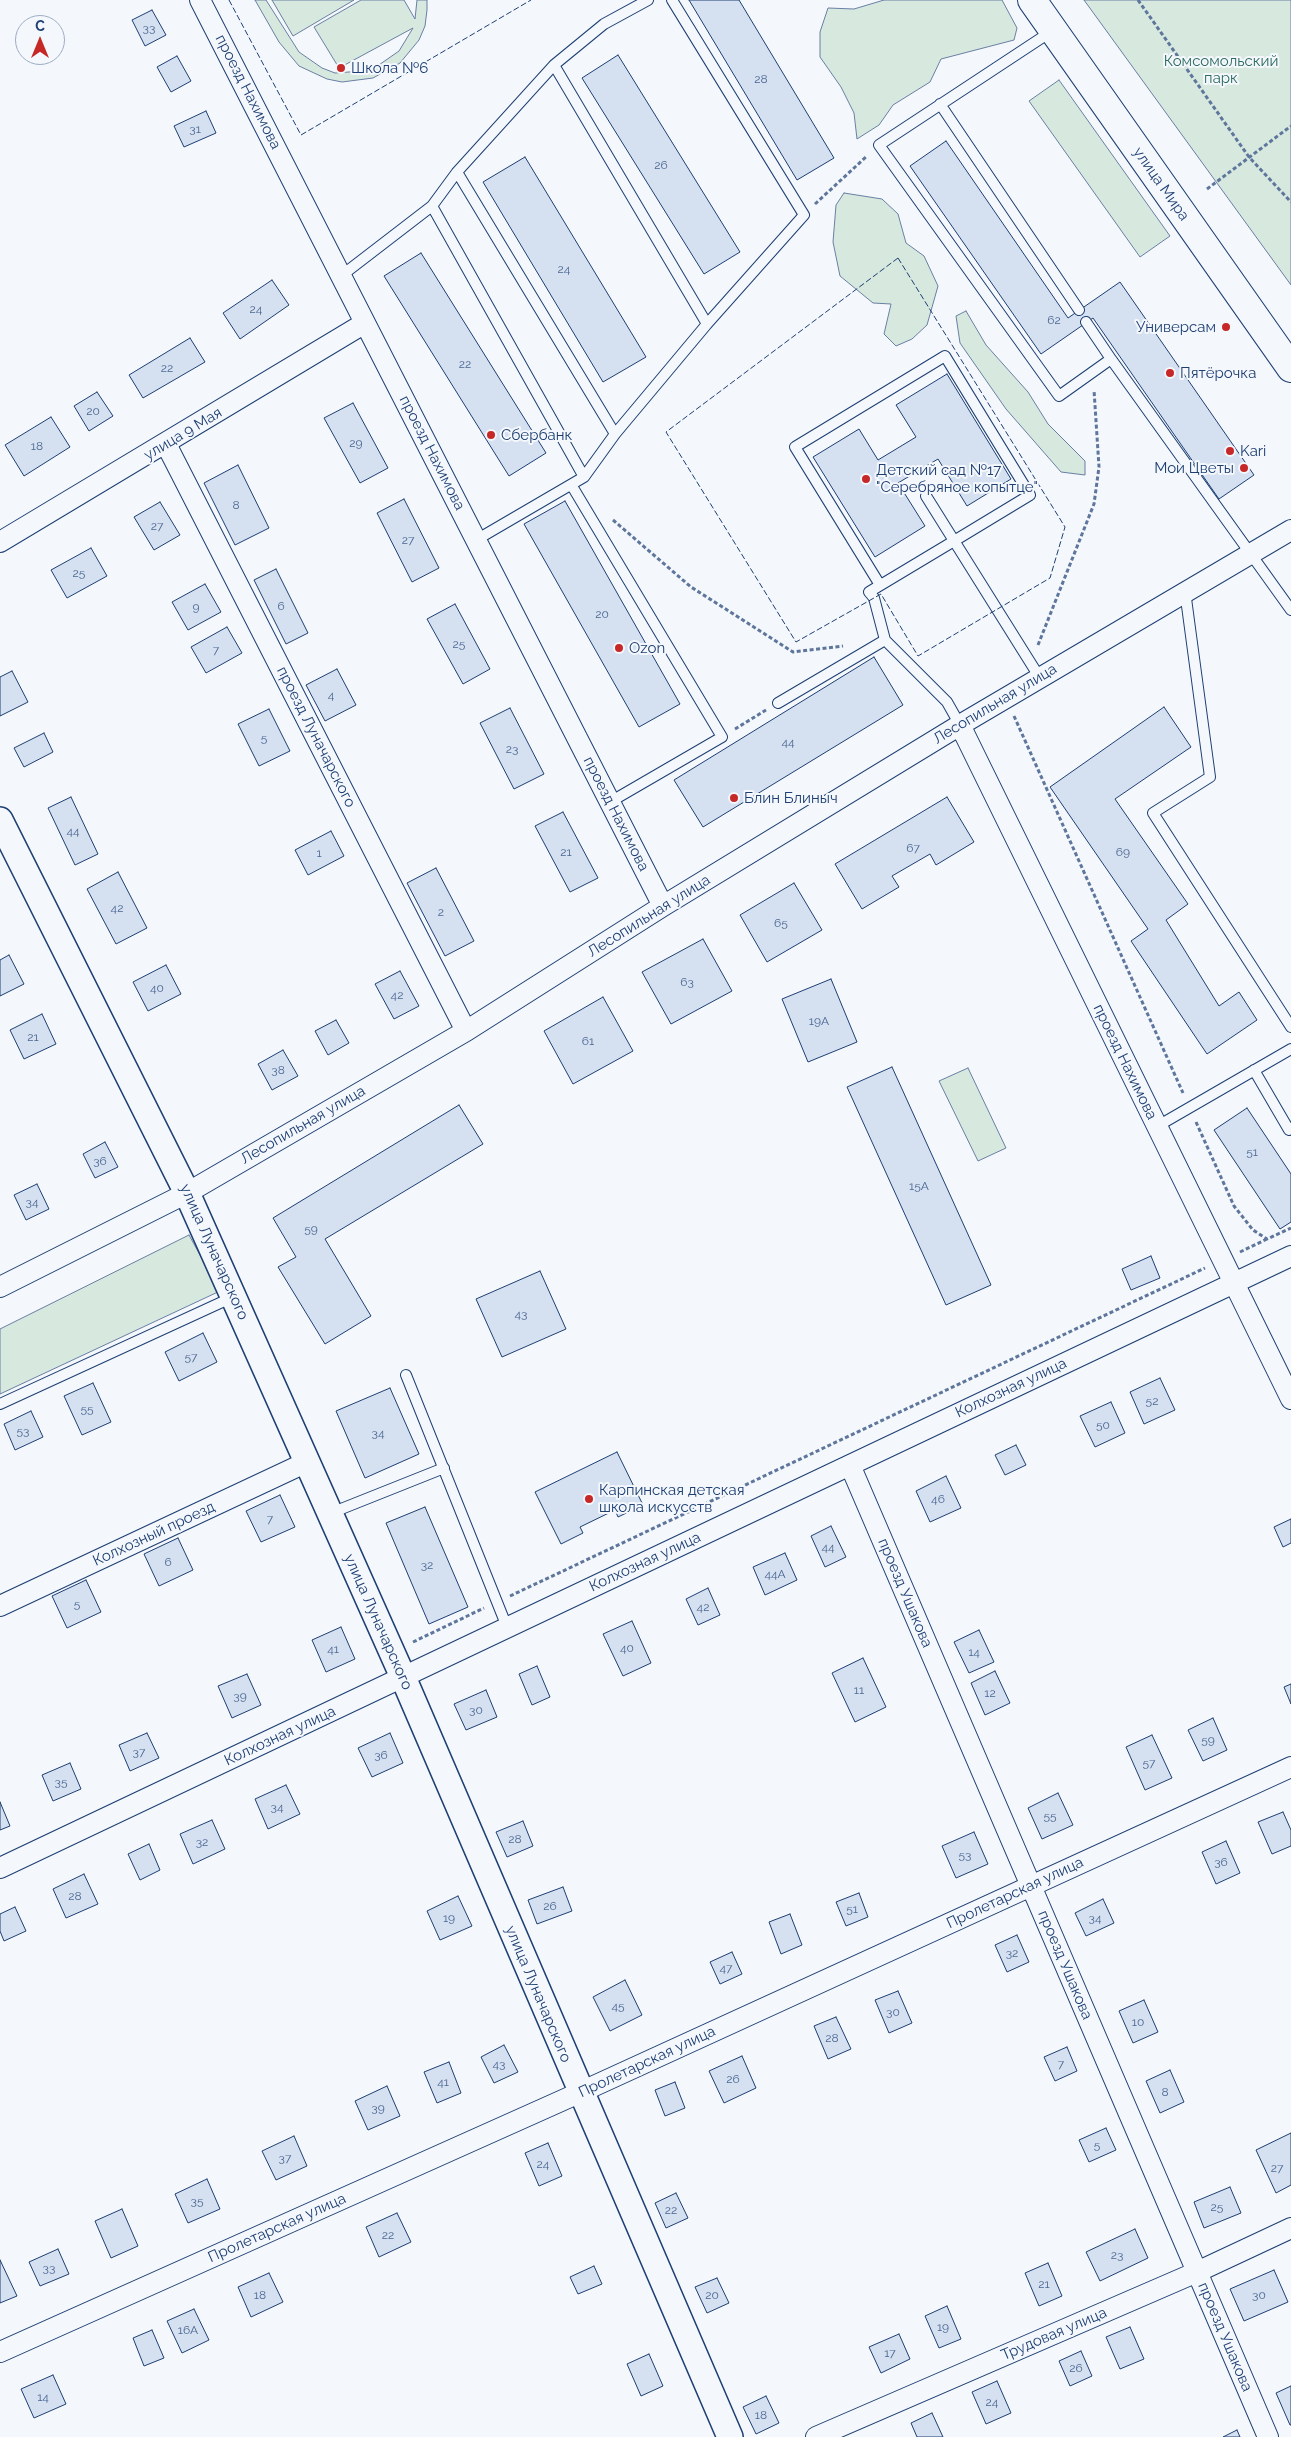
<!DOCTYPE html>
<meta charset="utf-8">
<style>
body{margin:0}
#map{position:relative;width:1291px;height:2437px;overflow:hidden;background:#f4f7fb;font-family:Raleway,sans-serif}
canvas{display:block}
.north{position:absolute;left:15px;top:15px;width:50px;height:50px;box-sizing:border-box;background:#f4f7fb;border:1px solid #9eadc5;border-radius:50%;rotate:0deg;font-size:14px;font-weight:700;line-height:20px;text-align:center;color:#1d3f73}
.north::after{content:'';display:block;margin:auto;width:18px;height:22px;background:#c62828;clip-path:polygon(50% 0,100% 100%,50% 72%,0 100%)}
</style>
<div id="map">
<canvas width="1291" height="2437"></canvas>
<div class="north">С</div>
</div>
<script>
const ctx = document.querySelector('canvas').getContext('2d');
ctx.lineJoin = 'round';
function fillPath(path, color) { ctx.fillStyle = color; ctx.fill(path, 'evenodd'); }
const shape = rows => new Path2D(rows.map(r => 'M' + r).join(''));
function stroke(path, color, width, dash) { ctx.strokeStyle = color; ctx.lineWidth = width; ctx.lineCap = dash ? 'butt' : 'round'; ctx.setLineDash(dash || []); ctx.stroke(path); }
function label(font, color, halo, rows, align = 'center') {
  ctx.font = font + ' Raleway,sans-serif'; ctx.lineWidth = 4; ctx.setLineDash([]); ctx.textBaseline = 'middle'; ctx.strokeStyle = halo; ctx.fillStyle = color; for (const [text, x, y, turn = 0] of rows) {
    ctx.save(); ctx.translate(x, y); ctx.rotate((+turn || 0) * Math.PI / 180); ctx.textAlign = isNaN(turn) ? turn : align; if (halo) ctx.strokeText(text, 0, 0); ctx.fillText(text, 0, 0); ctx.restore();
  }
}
const green = shape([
 [255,0,266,0,299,52,322,68,335,73,363,71,376,67,399,51,413,28,339,68,314,27,361,0,404,0,415,19,417,0,427,0,427,10,425,26,419,40,400,63,373,78,342,82,327,79,299,66,279,42,255,0],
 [272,0,354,0,293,36,272,0],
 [884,0,1002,0,1017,28,1014,40,941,59,930,82,893,105,879,125,857,139,854,113,841,87,820,57,820,32,828,8,854,9,884,0],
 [1084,0,1291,0,1291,285,1084,0],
 [1059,80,1170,236,1140,257,1029,101,1059,80],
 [844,193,882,199,898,214,906,243,924,256,938,286,927,325,912,339,896,346,884,334,891,304,873,303,840,276,833,242,836,205,844,193],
 [966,311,986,345,1028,392,1048,424,1085,461,1085,475,1061,472,1006,409,960,343,956,316,966,311],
 [968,1068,1006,1148,978,1161,939,1081,968,1068],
 [189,1235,220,1291,0,1394,0,1329,189,1235]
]);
const building = shape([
 [689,0,739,0,834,158,797,180,689,0],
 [152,10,166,35,145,46,132,20,152,10],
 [618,55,740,252,704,274,582,78,618,55],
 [177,56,191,81,171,92,157,67,177,56],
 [206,111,216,133,184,147,174,126,206,111],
 [946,141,1068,318,1120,282,1254,475,1219,499,1093,318,1041,354,910,166,946,141],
 [525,157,646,357,603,382,483,182,525,157],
 [421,253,546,453,509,476,384,276,421,253],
 [272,280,289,305,240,339,223,313,272,280],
 [190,338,205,362,143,398,129,375,190,338],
 [947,374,1011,479,967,506,938,459,898,483,925,526,875,557,813,457,859,429,878,460,916,437,896,405,947,374],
 [97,392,113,416,89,431,74,406,97,392],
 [353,403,388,468,360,483,324,418,353,403],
 [51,417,70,447,24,476,5,445,51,417],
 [238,465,269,528,235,545,204,483,238,465],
 [404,499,439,568,412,582,377,513,404,499],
 [565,501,680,704,639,727,524,524,565,501],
 [160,502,180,535,154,550,134,517,160,502],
 [91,548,107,576,67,598,51,570,91,548],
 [276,569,308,633,286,644,254,580,276,569],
 [205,584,221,612,188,630,172,602,205,584],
 [455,604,490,669,463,684,427,619,455,604],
 [227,627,242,653,206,673,191,647,227,627],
 [874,657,903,705,703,827,674,780,874,657],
 [337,669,356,705,325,721,306,685,337,669],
 [12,671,28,702,0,716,0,677,12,671],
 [1164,707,1191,747,1115,799,1188,904,1166,920,1219,1006,1239,992,1257,1020,1207,1054,1131,941,1148,929,1050,787,1164,707],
 [510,708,544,774,514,789,480,723,510,708],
 [269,709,290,751,259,766,238,724,269,709],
 [44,733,53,752,24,767,14,748,44,733],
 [71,797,98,854,75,865,48,808,71,797],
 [947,797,974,842,936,865,930,854,892,876,899,887,862,909,835,864,947,797],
 [563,812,598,878,570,892,535,826,563,812],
 [331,831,344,856,308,875,295,850,331,831],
 [436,868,474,941,445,956,407,883,436,868],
 [118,872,147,928,116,944,87,889,118,872],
 [794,883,822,930,767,962,740,915,794,883],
 [703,939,732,991,671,1024,642,972,703,939],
 [9,955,24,984,0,996,0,960,9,955],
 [166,965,181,994,148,1011,133,982,166,965],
 [400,971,419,1006,394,1019,375,984,400,971],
 [831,979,857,1042,808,1062,782,999,831,979],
 [603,997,633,1051,573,1084,544,1031,603,997],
 [42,1014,56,1044,24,1059,10,1030,42,1014],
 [336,1020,349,1043,328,1055,315,1031,336,1020],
 [283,1050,298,1076,272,1090,258,1064,283,1050],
 [892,1067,991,1285,946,1305,847,1087,892,1067],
 [459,1105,483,1144,325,1239,371,1316,325,1344,278,1267,296,1257,273,1218,459,1105],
 [1247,1108,1291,1174,1291,1222,1280,1229,1214,1130,1247,1108],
 [105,1142,118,1167,95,1178,83,1154,105,1142],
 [37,1184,49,1209,26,1220,14,1195,37,1184],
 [1151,1256,1160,1278,1131,1290,1122,1269,1151,1256],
 [540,1271,566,1329,502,1357,476,1299,540,1271],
 [203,1333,217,1362,179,1381,165,1352,203,1333],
 [1160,1378,1175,1410,1144,1424,1130,1392,1160,1378],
 [93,1383,111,1422,82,1435,64,1396,93,1383],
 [390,1388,419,1454,365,1478,336,1411,390,1388],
 [1111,1402,1125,1433,1095,1447,1080,1416,1111,1402],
 [31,1411,43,1437,15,1450,4,1424,31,1411],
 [1016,1445,1026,1465,1005,1475,995,1455,1016,1445],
 [617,1452,643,1505,618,1517,615,1510,580,1527,583,1533,561,1544,535,1492,617,1452],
 [946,1476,961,1508,930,1522,916,1491,946,1476],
 [280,1495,295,1527,261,1542,246,1511,280,1495],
 [425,1507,468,1607,429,1624,386,1523,425,1507],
 [1291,1519,1291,1543,1283,1547,1274,1527,1291,1519],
 [831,1526,846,1557,825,1567,811,1536,831,1526],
 [178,1538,193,1570,159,1586,144,1554,178,1538],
 [785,1553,797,1580,765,1595,753,1567,785,1553],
 [86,1580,101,1612,67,1628,52,1596,86,1580],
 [708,1588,720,1615,698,1625,686,1599,708,1588],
 [632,1621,651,1663,623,1676,603,1634,632,1621],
 [341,1627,355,1659,326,1672,312,1640,341,1627],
 [979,1630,994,1662,969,1673,954,1642,979,1630],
 [863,1658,886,1707,855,1722,832,1673,863,1658],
 [537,1666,550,1697,532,1705,519,1674,537,1666],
 [995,1671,1010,1703,985,1715,971,1683,995,1671],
 [247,1674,261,1705,232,1718,218,1686,247,1674],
 [1291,1684,1291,1704,1284,1687,1291,1684],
 [486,1690,497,1717,466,1730,454,1704,486,1690],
 [1213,1718,1227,1750,1203,1761,1188,1730,1213,1718],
 [147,1733,159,1758,130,1771,119,1745,147,1733],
 [390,1733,403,1763,372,1777,358,1748,390,1733],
 [1152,1735,1172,1778,1145,1790,1126,1747,1152,1735],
 [70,1763,81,1789,53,1801,42,1775,70,1763],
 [286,1785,300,1814,268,1829,255,1799,286,1785],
 [1058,1793,1073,1825,1042,1839,1028,1808,1058,1793],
 [0,1802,10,1826,0,1830,0,1802],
 [1283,1812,1291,1830,1291,1846,1272,1854,1258,1822,1283,1812],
 [212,1820,225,1849,193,1864,180,1834,212,1820],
 [523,1821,533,1846,507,1857,496,1832,523,1821],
 [974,1832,988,1864,956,1878,942,1846,974,1832],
 [1226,1841,1240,1873,1216,1884,1202,1852,1226,1841],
 [149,1844,160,1870,140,1880,128,1854,149,1844],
 [84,1874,98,1904,66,1918,53,1889,84,1874],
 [563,1887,572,1911,537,1924,528,1900,563,1887],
 [859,1893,868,1917,846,1926,836,1902,859,1893],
 [458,1896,472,1926,440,1940,427,1911,458,1896],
 [1103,1899,1114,1923,1086,1936,1075,1913,1103,1899],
 [15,1907,26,1931,4,1941,0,1931,0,1914,15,1907],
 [790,1914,802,1945,781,1954,769,1922,790,1914],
 [1017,1935,1029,1962,1007,1972,995,1945,1017,1935],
 [732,1952,742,1974,720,1984,710,1962,732,1952],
 [625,1980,642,2015,610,2031,593,1997,625,1980],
 [898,1991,912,2023,889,2033,875,2000,898,1991],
 [1144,2000,1158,2032,1133,2043,1119,2011,1144,2000],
 [836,2017,851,2049,828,2059,814,2026,836,2017],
 [504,2045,518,2072,494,2083,481,2057,504,2045],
 [1067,2047,1077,2071,1055,2081,1044,2057,1067,2047],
 [742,2056,756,2088,724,2103,709,2071,742,2056],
 [449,2062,461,2093,437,2103,424,2072,449,2062],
 [1170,2070,1184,2102,1160,2113,1146,2081,1170,2070],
 [675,2082,685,2108,665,2116,655,2090,675,2082],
 [387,2086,400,2116,368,2130,355,2101,387,2086],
 [1106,2128,1116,2150,1089,2162,1079,2140,1106,2128],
 [1291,2133,1291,2185,1276,2193,1256,2150,1291,2133],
 [294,2136,307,2166,276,2180,262,2151,294,2136],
 [548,2143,562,2176,539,2186,525,2153,548,2143],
 [207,2179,220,2209,188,2223,175,2194,207,2179],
 [1230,2187,1241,2213,1204,2228,1194,2202,1230,2187],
 [676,2193,688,2218,666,2228,655,2203,676,2193],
 [122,2209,138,2246,111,2258,95,2221,122,2209],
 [397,2213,411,2242,379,2257,366,2227,397,2213],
 [1135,2229,1148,2258,1100,2281,1086,2252,1135,2229],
 [58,2249,69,2274,40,2286,29,2262,58,2249],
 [0,2260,17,2296,0,2303,0,2260],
 [1048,2263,1062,2296,1039,2306,1025,2273,1048,2263],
 [594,2266,602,2284,578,2294,570,2277,594,2266],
 [1274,2270,1288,2302,1244,2321,1230,2289,1274,2270],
 [269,2273,283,2302,251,2317,238,2287,269,2273],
 [717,2278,729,2303,707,2313,695,2287,717,2278],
 [947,2306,961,2339,939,2348,925,2316,947,2306],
 [194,2309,209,2340,182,2353,167,2321,194,2309],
 [1130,2327,1144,2359,1120,2369,1106,2337,1130,2327],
 [152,2330,164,2358,144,2366,133,2338,152,2330],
 [899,2334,910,2359,881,2373,869,2347,899,2334],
 [1081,2351,1092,2376,1070,2386,1059,2361,1081,2351],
 [649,2354,663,2386,641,2396,627,2364,649,2354],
 [53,2375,66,2404,34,2418,21,2389,53,2375],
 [997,2381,1011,2413,986,2424,972,2392,997,2381],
 [1291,2386,1291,2425,1290,2425,1276,2393,1291,2386],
 [766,2396,779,2423,756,2434,743,2407,766,2396],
 [932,2413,943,2437,917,2437,911,2423,932,2413],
 [1237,2430,1240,2437,1223,2437,1237,2430]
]);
const path = shape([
 [1138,0,1249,157,1291,202],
 [1207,189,1291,126],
 [815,204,867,156],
 [613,520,691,587,793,652,843,646],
 [1038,645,1094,504,1099,467,1094,390],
 [1014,716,1183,1093],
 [735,729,766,710],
 [1196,1122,1234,1206,1253,1230,1267,1239,1291,1228],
 [1240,1252,1267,1239],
 [510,1596,1205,1268],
 [413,1642,484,1608]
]);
const service = shape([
 [1052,31,879,145,1059,396,1111,359,1291,610],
 [554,65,707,324],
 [940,104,1079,310],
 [457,172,615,434],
 [432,206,584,477],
 [341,276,432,206,457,172,554,65,604,24,648,0],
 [1086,322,1111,359],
 [572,486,722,737,610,802],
 [926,496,1040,678],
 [476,540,584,477,615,434,707,324,804,215,672,0],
 [880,585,795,447,945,356,1030,495,954,541,869,592,874,598,885,640,947,702,960,725],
 [1185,591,1210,777,1153,813,1291,1027],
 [778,703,885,640],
 [1254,1070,1289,1130,1291,1128],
 [1156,1127,1291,1049],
 [406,1375,507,1627],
 [0,1404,233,1297],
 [331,1513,444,1468]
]);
const minor = shape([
 [200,0,663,906],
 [166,444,466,1031],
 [0,542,365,323],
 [960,725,1291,1399],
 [0,1287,187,1193,466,1031,663,906,960,725,1291,530],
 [850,1465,1268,2437],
 [0,1606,307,1462],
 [0,1868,1291,1256],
 [0,2352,581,2092,1291,1767],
 [816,2437,1197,2272,1291,2228]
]);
const tertiary = shape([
 [0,820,187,1193,403,1677,730,2437]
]);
const secondary = shape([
 [1032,0,1291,368]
]);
const fence = shape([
 [229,0,301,135,531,0],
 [898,258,1065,527,1050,578,918,656,881,594,796,642,666,432,898,258]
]);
const markers = [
 [341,68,5,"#c62828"],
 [1226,327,5,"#c62828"],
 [1170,373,5,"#c62828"],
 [491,435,5,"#c62828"],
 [1230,451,5,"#c62828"],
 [1244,468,5,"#c62828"],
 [866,479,5,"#c62828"],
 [619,648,5,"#c62828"],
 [734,798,5,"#c62828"],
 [589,1499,5,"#c62828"]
];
const numberNames = [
 ["33",149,28],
 ["28",761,79],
 ["31",195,129],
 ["26",661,165],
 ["24",564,269],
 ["24",256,309],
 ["62",1054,320],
 ["22",465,364],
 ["22",167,368],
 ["20",93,411],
 ["29",356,443],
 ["18",37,446],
 ["8",236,505],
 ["27",157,526],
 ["27",408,540],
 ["25",79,573],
 ["6",281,606],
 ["9",196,607],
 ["20",602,614],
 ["25",459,644],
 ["7",216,650],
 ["4",331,695],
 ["5",264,738],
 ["44",788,742],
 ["23",512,749],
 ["44",73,831],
 ["67",913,848],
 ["21",566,852],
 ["69",1123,852],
 ["1",319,853],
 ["42",117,908],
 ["2",441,912],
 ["65",781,923],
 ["63",687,982],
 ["40",157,988],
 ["42",397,995],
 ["19А",819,1021],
 ["21",33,1037],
 ["61",588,1041],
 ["38",278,1070],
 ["51",1252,1152],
 ["36",100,1161],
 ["15А",919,1186],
 ["34",32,1202],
 ["59",311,1229],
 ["43",521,1314],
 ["57",191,1357],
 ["52",1152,1401],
 ["55",87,1409],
 ["50",1103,1425],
 ["53",23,1431],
 ["34",378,1433],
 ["46",938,1499],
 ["7",270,1519],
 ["44",828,1547],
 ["6",168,1562],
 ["32",427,1565],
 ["44А",775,1574],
 ["5",77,1604],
 ["42",703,1607],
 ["40",627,1648],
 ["41",333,1649],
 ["14",974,1652],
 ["11",859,1690],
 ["12",990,1693],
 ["39",240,1696],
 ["30",476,1710],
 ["59",1208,1740],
 ["37",139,1752],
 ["36",381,1755],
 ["57",1149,1763],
 ["35",61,1782],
 ["34",277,1807],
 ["55",1050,1816],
 ["28",515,1839],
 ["32",202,1842],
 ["53",965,1855],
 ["36",1221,1862],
 ["28",75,1896],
 ["26",550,1906],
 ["51",852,1909],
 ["19",449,1918],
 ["34",1095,1918],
 ["32",1012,1953],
 ["47",726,1968],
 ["45",618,2006],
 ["30",893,2012],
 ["10",1138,2022],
 ["28",832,2038],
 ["43",499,2064],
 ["7",1061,2064],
 ["26",733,2079],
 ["41",443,2082],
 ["8",1165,2092],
 ["39",378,2108],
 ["5",1097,2145],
 ["37",285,2158],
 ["24",543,2164],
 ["27",1277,2168],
 ["35",197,2201],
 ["25",1217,2207],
 ["22",671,2210],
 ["22",388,2235],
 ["23",1117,2255],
 ["33",49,2268],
 ["21",1044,2284],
 ["18",260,2295],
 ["20",712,2295],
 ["30",1259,2295],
 ["19",943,2327],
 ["16А",188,2330],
 ["17",890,2353],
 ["26",1076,2368],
 ["14",43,2397],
 ["24",992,2402],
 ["18",761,2415]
];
const parkNames = [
 ["Комсомольский",1221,61],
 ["парк",1221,78]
];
const poiNames = [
 ["Школа №6",351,68],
 ["Универсам",1216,327,"right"],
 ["Пятёрочка",1180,373],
 ["Сбербанк",501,435],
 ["Kari",1240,451],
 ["Мои Цветы",1234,468,"right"],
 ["Детский сад №17",876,470],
 ["\"Серебряное копытце\"",876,487],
 ["Ozon",629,648],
 ["Блин Блиныч",744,798],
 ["Карпинская детская",599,1490],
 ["школа искусств",599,1507]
];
const streetNames = [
 ["проезд Нахимова",248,92,63],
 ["улица Мира",1161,184,55],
 ["улица 9 Мая",183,434,-31],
 ["проезд Нахимова",432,453,63],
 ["Лесопильная улица",995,704,-31],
 ["проезд Луначарского",316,737,63],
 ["проезд Нахимова",616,814,63],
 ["Лесопильная улица",649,916,-32],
 ["проезд Нахимова",1125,1062,64],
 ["Лесопильная улица",303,1125,-30],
 ["улица Луначарского",214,1252,66],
 ["Колхозная улица",1011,1388,-25],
 ["Колхозный проезд",154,1534,-25],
 ["Колхозная улица",645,1562,-25],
 ["проезд Ушакова",905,1593,67],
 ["улица Луначарского",378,1622,66],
 ["Колхозная улица",280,1736,-25],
 ["Пролетарская улица",1015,1893,-25],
 ["проезд Ушакова",1065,1965,67],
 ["улица Луначарского",538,1994,67],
 ["Пролетарская улица",647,2062,-25],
 ["Пролетарская улица",277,2228,-24],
 ["Трудовая улица",1054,2334,-23],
 ["проезд Ушакова",1225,2337,67]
];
fillPath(green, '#d7e8df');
stroke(green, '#687fa3', 1);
fillPath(building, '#d5e0f0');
stroke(building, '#1d3f73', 1);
stroke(service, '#1d3f73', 12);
stroke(minor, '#1d3f73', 22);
stroke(tertiary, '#1d3f73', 28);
stroke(secondary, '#1d3f73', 30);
stroke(path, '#5e769c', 3, [4, 2.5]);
stroke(service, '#f4f7fb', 10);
stroke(minor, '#f4f7fb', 20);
stroke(tertiary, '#f4f7fb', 25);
stroke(secondary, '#f4f7fb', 28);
stroke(fence, '#1d3f73', 1, [6, 2.5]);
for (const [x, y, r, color] of markers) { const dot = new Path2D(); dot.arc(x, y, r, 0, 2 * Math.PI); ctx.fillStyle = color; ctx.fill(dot); stroke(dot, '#f4f7fb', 2); }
label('12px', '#4b6792', null, numberNames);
label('15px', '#2c6c60', '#f4f7fb', parkNames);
label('15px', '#1d3f73', '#f4f7fb', poiNames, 'left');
label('15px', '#1d3f73', '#f4f7fb', streetNames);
</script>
